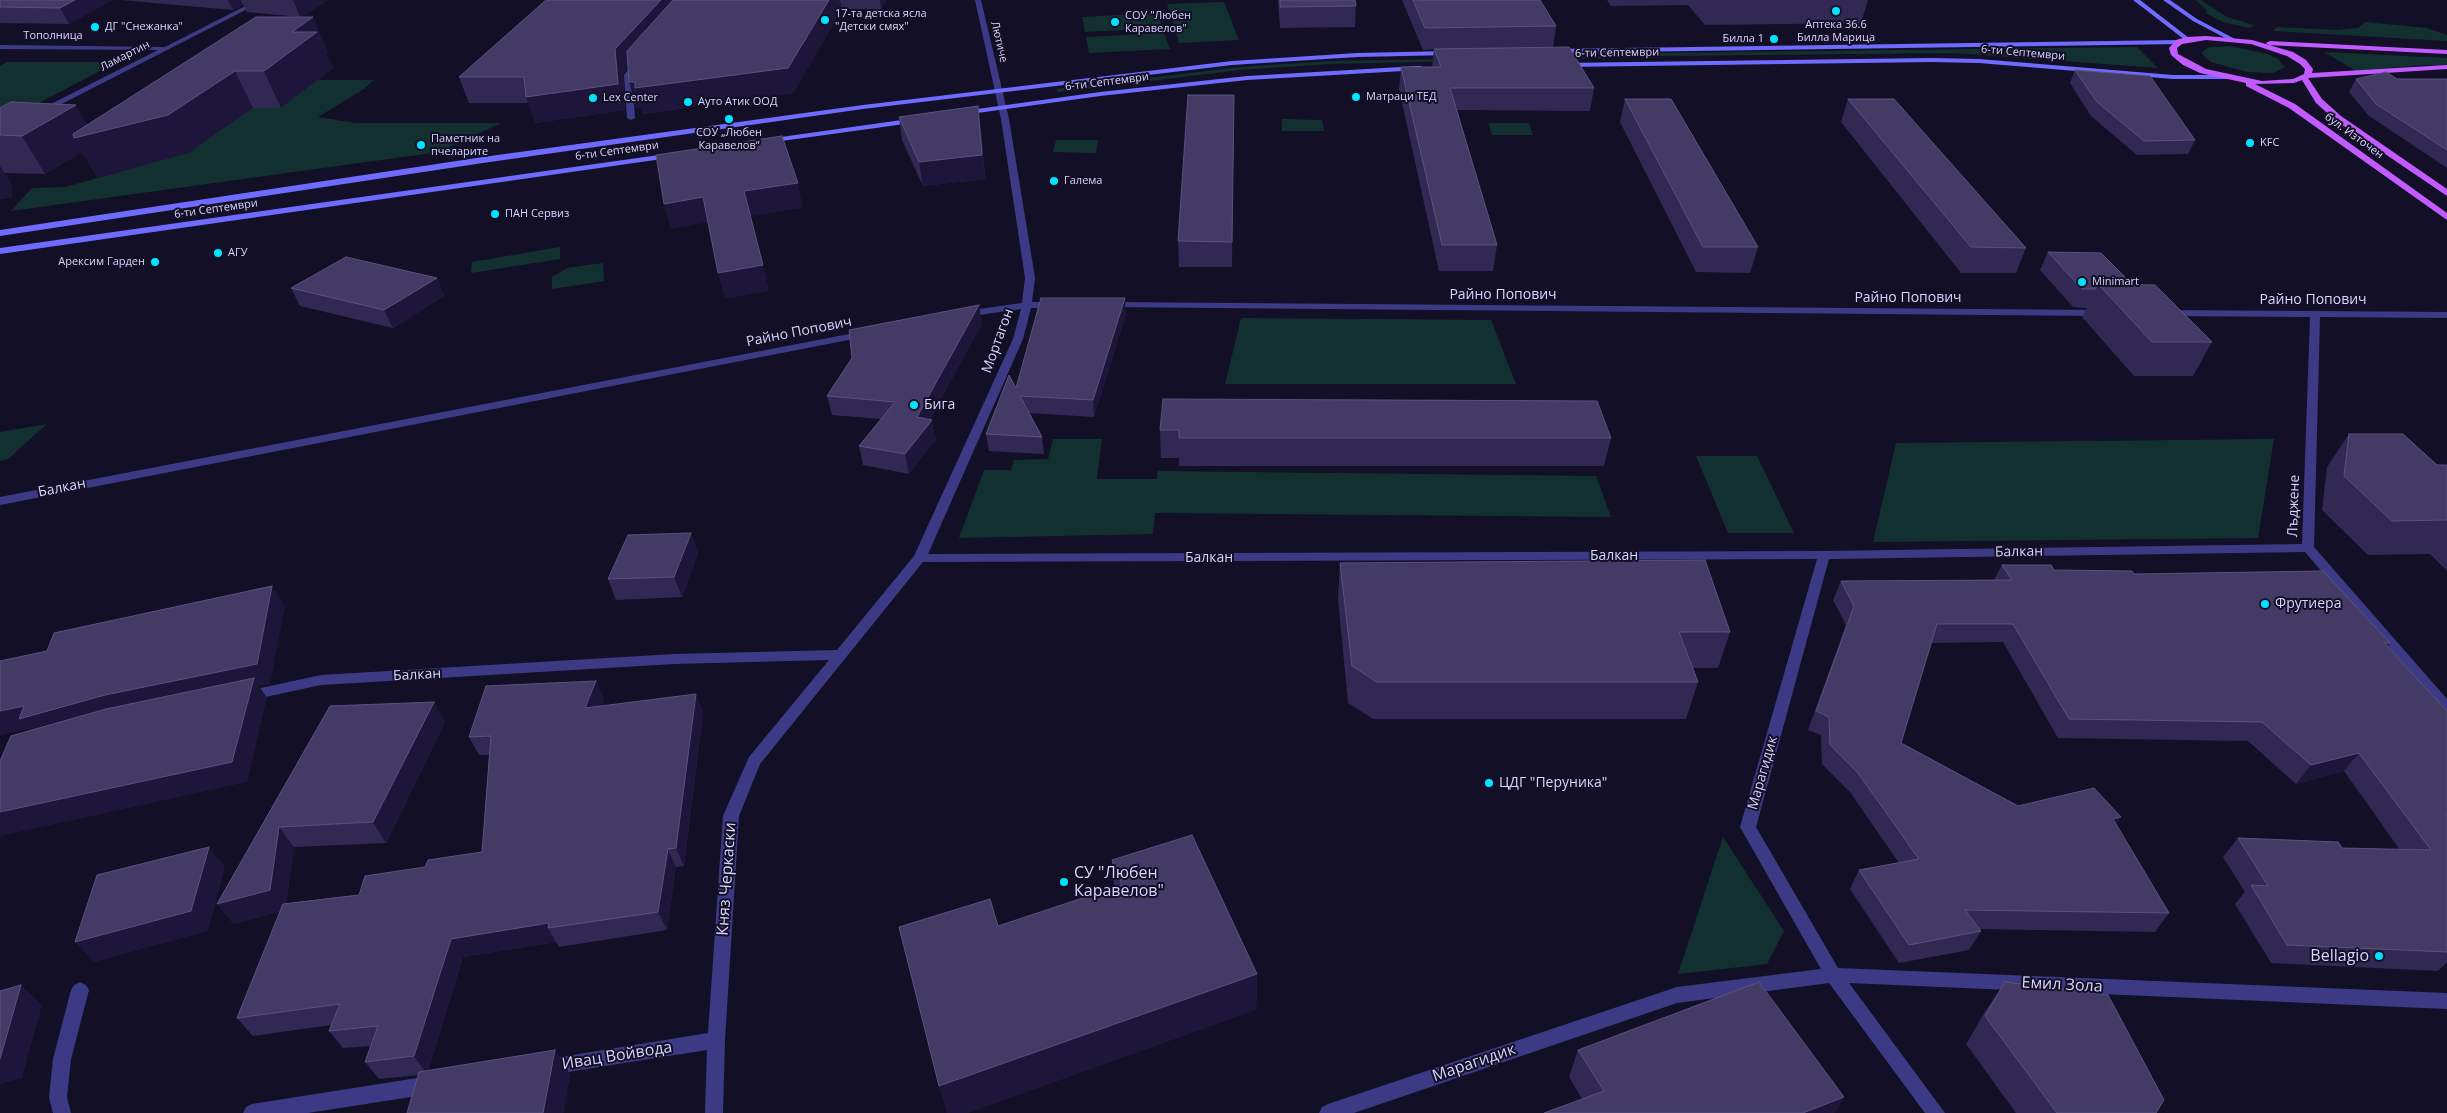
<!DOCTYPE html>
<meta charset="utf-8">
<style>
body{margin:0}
canvas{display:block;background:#130f26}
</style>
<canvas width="2447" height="1113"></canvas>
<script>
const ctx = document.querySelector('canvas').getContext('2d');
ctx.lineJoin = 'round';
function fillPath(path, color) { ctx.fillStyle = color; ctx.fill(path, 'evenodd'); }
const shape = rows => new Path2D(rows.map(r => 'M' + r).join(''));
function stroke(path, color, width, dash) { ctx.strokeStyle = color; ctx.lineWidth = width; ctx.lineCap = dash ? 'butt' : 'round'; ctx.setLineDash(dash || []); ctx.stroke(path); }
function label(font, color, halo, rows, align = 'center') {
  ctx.font = font + ' "Open Sans",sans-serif'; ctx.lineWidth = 4; ctx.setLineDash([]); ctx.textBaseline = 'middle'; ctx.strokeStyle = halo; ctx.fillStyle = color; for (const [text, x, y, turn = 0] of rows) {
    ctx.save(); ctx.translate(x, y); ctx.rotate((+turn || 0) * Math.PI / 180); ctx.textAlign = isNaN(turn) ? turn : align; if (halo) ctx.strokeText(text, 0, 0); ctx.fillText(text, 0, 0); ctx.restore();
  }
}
const green = shape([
 [2195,0,2201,0,2227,17,2254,25,2250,28,2223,22,2206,13,2207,10],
 [1224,2,1239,40,1179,43,1167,4],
 [1158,13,1163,28,1085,32,1082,17],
 [2365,22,2427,28,2447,35,2447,41,2273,31,2277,27,2337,30,2358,28],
 [1164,33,1170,49,1089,53,1086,37],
 [2230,46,2268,54,2278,59,2285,67,2273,73,2248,72,2211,62,2201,53,2209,47],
 [2137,47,2158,68,1955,53,1660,56,1657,53],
 [2324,52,2447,58,2447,65,2422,65,2356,71],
 [1641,56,1643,57,1330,64,1240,70,1058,92,1056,89,1240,67,1329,61],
 [7,62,117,62,39,103,16,102,0,111,0,66],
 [292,80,374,80,364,89,318,117,355,123,501,123,439,152,11,211,32,188,65,187,188,153],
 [1282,119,1322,120,1324,131,1282,131],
 [1488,123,1529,123,1533,135,1492,135],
 [1056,140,1098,140,1096,153,1053,152],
 [560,247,560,259,471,273,472,262],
 [603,263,604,281,552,289,552,277,567,268],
 [1241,318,1491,320,1516,384,1225,384],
 [47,424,8,459,0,461,0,432],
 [1053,439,1102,439,1097,479,1157,479,1158,471,1596,476,1611,517,1155,513,1153,534,959,538,984,470,1011,470,1014,460,1048,459],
 [2274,439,2258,538,1873,542,1896,443],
 [1696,456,1757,456,1794,533,1728,533],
 [1723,837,1784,931,1767,964,1678,974]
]);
const street = shape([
 [257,0,265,0,42,114,38,112,39,110,158,50,0,49,0,45,165,47,257,0],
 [975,0,981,0,1009,119,1035,278,1032,302,1055,302,1060,305,1055,308,1031,308,1023,339,928,554,1824,551,2302,544,2310,317,2167,316,2162,313,2167,310,2447,312,2447,318,2320,317,2314,547,2447,699,2447,713,2442,712,2305,552,1829,559,1756,827,1838,968,2447,993,2447,1009,1849,983,1945,1113,1925,1113,1829,983,1677,1003,1354,1113,1319,1113,1322,1107,1328,1104,1677,987,1821,969,1740,827,1817,559,923,562,760,764,739,816,725,1040,723,1113,705,1113,707,1050,548,1075,542,1073,539,1067,542,1061,548,1059,708,1033,723,816,749,757,829,660,674,664,321,685,247,701,242,700,240,696,242,692,247,691,321,675,674,654,837,650,914,556,1013,339,1021,309,965,317,960,314,965,311,1022,303,1025,278,1001,119,975,0],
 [637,59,644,61,632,75,635,118,631,120,627,118,624,75,637,59],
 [1110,302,2100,310,2105,313,2100,316,1107,307,1105,305,1110,302],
 [865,331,869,332,869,336,0,505,0,497,865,331],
 [80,982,86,985,89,990,71,1059,67,1097,71,1113,53,1113,49,1097,53,1059,71,990,74,985,80,982],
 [430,1076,436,1079,439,1085,436,1091,430,1094,308,1113,243,1113,246,1107,252,1104,430,1076]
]);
const secondary = shape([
 [2133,0,2140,0,2189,38,2189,40,2185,40,2133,0],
 [2163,0,2170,0,2197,19,2235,39,2229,40,2193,21,2163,0],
 [2179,40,2183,42,2182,44,1554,53,1550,51,1554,49,2179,40],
 [1449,51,1452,51,1452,55,1357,57,1232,65,863,109,483,163,0,236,0,230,483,157,863,105,1232,61,1357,53,1449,51],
 [1932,58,1979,59,2173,75,2226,75,2230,77,2226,79,2173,79,1979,63,1932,62,1563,67,1559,65,1563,63,1932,58],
 [1418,66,1421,66,1421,70,1247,80,1100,96,963,115,959,113,963,111,1100,92,1247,76,1418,66],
 [916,118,920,120,919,122,767,143,763,141,767,139,916,118],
 [673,153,676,153,676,157,0,254,0,248,673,153]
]);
const primary = shape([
 [2206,36,2252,40,2293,52,2306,60,2313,69,2312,73,2447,65,2447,69,2308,78,2322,99,2341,116,2447,189,2447,196,2335,120,2316,103,2302,80,2294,83,2255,84,2295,104,2447,213,2447,220,2289,108,2246,86,2246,83,2200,73,2183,65,2171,55,2169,48,2176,40,2187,37,2206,36],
 [2206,40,2251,44,2287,56,2300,64,2305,69,2304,74,2293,79,2262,81,2206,69,2178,54,2177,48,2182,44,2206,40],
 [2270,41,2447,50,2447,54,2267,45,2266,43,2270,41]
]);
const wall = shape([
 [0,0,112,0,69,24,0,23],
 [121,0,329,0,300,17,247,12,243,5,233,10],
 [546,0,886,0,881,9,842,9,793,93,643,114,641,108,636,108,628,68,623,74,625,110,535,123,529,103,469,103,459,77],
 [1278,0,1355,0,1356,6,1355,27,1280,28],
 [1402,0,1540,0,1556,26,1553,48,1594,88,1590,111,1457,110,1497,245,1493,271,1439,271,1399,89,1401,67,1432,67,1434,49,1423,50],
 [1607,0,1868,0,1861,23,1705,25,1688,5,1611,6],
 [256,17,328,52,326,54,333,68,281,108,253,108,188,153,97,177,82,152,45,174,4,173,12,185,12,197,0,199,0,108,87,125],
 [2075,70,2195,140,2188,154,2137,155,2091,116,2070,83],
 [2356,79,2447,79,2447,168,2369,116,2349,92],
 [1234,95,1232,267,1179,267,1178,241],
 [1625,99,1758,247,1750,273,1696,272,1620,122],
 [1848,99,2026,248,2016,273,1961,273,1841,122],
 [899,117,981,129,985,179,923,186,902,140],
 [2048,252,2133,285,2212,342,2193,376,2134,376,2082,317,2087,308,2073,307,2040,270],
 [437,278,444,296,393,328,300,306,291,288],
 [1126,314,1094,417,1029,413,1042,437,1044,454,989,451,986,434,1016,388],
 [982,323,930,419,936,439,909,474,863,465,859,446,881,419,832,415,827,396,852,358],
 [1160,430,1611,438,1604,466,1179,466,1179,458,1161,458],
 [2349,434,2437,465,2447,465,2447,571,2430,554,2368,555,2322,510,2327,467],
 [691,533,698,553,682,597,616,600,608,579],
 [1340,563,1730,632,1718,668,1693,668,1698,682,1686,719,1373,719,1348,703,1338,599],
 [2002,565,2054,570,2134,574,2390,643,2388,647,2447,711,2447,962,2438,971,2271,963,2235,904,2245,892,2223,857,2238,838,2342,848,2400,850,2344,771,2296,784,2248,741,2058,738,2003,642,1931,643,1901,743,2018,806,2116,825,2169,913,2155,932,1979,929,1981,931,1969,950,1899,963,1850,889,1859,870,1899,863,1850,792,1822,764,1821,735,1808,730,1846,625,1833,600,1841,581,1994,580],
 [596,681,604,700,601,706,703,712,684,866,676,867,667,930,559,947,556,942,463,957,428,1071,570,1074,563,1113,407,1113,418,1075,379,1079,365,1062,371,1046,343,1048,329,1031,331,1025,253,1036,237,1018,281,911,233,924,330,706,445,722,386,843,294,847,286,904,359,895,425,867,482,852,489,755,479,755,469,737],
 [1112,860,1257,974,1256,1010,998,926,1114,888],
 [2005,982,2156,1113,2016,1113,1966,1044,1986,1010],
 [1578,1050,1844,1097,1834,1113,1544,1113,1582,1099,1569,1077]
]);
const shadedWall = shape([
 [75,0,112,0,69,24,60,8],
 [228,0,241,0,243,5,233,10],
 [293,0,329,0,300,17],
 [661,0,689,0,623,74,625,110,535,123,526,97,615,49],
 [829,0,840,0,842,9,793,93,643,114,641,108,636,108,629,82],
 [880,0,886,0,881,9],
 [313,17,328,52,326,54,333,68,281,108,264,71,292,32],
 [235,71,253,108,188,153,97,177,82,152,45,174,22,136,76,105,92,134],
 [978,106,985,179,923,186,919,162],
 [0,166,12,185,12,197,0,199],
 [798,183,803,208,750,216,744,191],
 [703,197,709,222,671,229,664,204],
 [763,265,769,291,725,299,718,273],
 [437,278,444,296,393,328,384,310],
 [1125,298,1126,314,1094,417,1093,400],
 [979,305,982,323,923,431,932,420,936,439,909,474,905,454,917,417],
 [691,533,698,553,682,597,674,577],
 [272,586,285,606,270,684,259,686,267,698,247,782,0,836,0,812,36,739,28,729,0,735,0,711],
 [596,681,604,700,594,727,585,708],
 [696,694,703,712,684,866,676,848],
 [434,702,445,722,386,843,373,822],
 [2359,753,2344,771,2296,784,2311,765],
 [2121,817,2109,836,2113,819],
 [279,827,294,847,285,910,233,924,217,904],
 [209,847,225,867,208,931,94,962,75,942],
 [668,849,676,867,667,930,658,912],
 [549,923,548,928,556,942,463,957,427,1074,414,1056,451,939],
 [1257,974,1256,1010,968,1113,947,1113,939,1086],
 [21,985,42,1005,22,1078,0,1084,0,1059],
 [555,1050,570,1074,563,1113,543,1113],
 [1844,1097,1834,1113,1803,1113]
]);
const building = shape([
 [0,0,75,0,60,8,0,7,0,0],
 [546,0,661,0,615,49,618,84,526,97,524,77,459,77,546,0],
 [673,0,829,0,788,68,635,88,635,82,629,82,627,51,673,0],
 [1280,0,1355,0,1356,6,1280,7,1280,0],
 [1413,0,1540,0,1556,26,1425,28,1413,0],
 [256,17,313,17,292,32,317,32,264,71,235,71,168,115,74,138,73,134,256,17],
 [1569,47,1594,88,1450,88,1497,245,1442,245,1401,67,1441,67,1434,49,1569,47],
 [2075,70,2150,76,2195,140,2144,141,2097,102,2075,70],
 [2386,72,2397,79,2447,79,2447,150,2376,104,2356,79,2386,72],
 [1188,95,1234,95,1232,242,1178,241,1188,95],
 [1625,99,1671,99,1758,247,1703,247,1625,99],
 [1848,99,1894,99,2026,248,1971,247,1848,99],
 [11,102,76,105,22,136,0,135,0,108,11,102],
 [978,106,982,155,919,162,899,117,978,106],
 [782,136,798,183,744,191,763,265,718,273,703,197,664,204,656,155,782,136],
 [2048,252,2101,253,2133,285,2098,284,2095,289,2082,289,2048,252],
 [346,257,437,278,384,310,291,288,346,257],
 [2098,284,2155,285,2212,342,2152,342,2098,284],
 [1041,298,1125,298,1093,400,1020,396,1042,437,986,434,1009,375,1016,388,1041,298],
 [979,305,917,417,932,420,905,454,859,446,895,402,827,396,852,358,849,330,979,305],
 [1163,399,1597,401,1611,438,1179,438,1179,430,1160,430,1163,399],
 [2349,434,2403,434,2437,465,2447,465,2447,520,2392,521,2344,476,2349,434],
 [691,533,674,577,608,579,628,535,691,533],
 [1705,560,1730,632,1679,632,1698,682,1377,682,1352,666,1340,563,1705,560],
 [2002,565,2051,565,2054,570,2132,571,2134,574,2323,571,2390,643,2384,643,2447,711,2447,814,2446,814,2447,815,2447,952,2287,945,2251,885,2268,886,2238,838,2338,842,2342,848,2431,850,2359,753,2311,765,2262,722,2069,719,2013,624,1937,624,1901,743,2018,806,2094,788,2121,817,2113,819,2169,913,1965,910,1981,931,1909,945,1859,870,1919,859,1858,773,1830,745,1829,717,1816,711,1854,606,1841,581,2012,580,2002,565],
 [272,586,257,664,105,695,19,719,24,706,0,711,0,661,47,651,54,633,272,586],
 [254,678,232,762,0,812,0,761,11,736,106,709,254,678],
 [596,681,585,708,696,694,676,848,668,849,658,912,548,928,549,923,451,939,414,1056,365,1062,378,1026,329,1031,340,1004,237,1018,283,904,359,895,365,876,425,867,428,860,482,852,491,736,469,737,486,686,596,681],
 [434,702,373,822,279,827,270,890,217,904,330,706,434,702],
 [1192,835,1257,974,939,1086,899,927,990,899,998,926,1122,885,1112,860,1192,835],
 [209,847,191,911,75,942,97,875,209,847],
 [1759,982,1844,1097,1803,1113,1544,1113,1604,1091,1578,1050,1759,982],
 [2005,982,2108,995,2164,1100,2156,1113,2057,1113,1985,1016,2005,982],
 [21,985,0,1059,0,991,21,985],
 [555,1050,543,1113,407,1113,419,1072,555,1050]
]);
const markers = [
 [1836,11,5,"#00e5ff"],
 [825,20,5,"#00e5ff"],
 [1115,22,5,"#00e5ff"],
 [95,27,5,"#00e5ff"],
 [1774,39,5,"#00e5ff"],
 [1356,97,5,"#00e5ff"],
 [593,98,5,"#00e5ff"],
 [688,102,5,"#00e5ff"],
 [729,119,5,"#00e5ff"],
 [2250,143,5,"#00e5ff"],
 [421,145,5,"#00e5ff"],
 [1054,181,5,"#00e5ff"],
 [495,214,5,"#00e5ff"],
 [218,253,5,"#00e5ff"],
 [155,262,5,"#00e5ff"],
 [2082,282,5,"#00e5ff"],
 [914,405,5,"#00e5ff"],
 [2265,604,5,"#00e5ff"],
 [1489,783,5,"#00e5ff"],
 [1064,882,5,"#00e5ff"],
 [2379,956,5,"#00e5ff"]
];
const farPoinames = [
 ["17-та детска ясла",835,14],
 ["\"Детски смях\"",835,27],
 ["СОУ \"Любен",1125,16],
 ["Каравелов\"",1125,29],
 ["Аптека 36.6",1836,25,"center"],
 ["Билла Марица",1836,38,"center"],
 ["ДГ \"Снежанка\"",105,27],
 ["Билла 1",1764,39,"right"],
 ["Матраци ТЕД",1366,97],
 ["Lex Center",603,98],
 ["Ауто Атик ООД",698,102],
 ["СОУ „Любен",729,133,"center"],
 ["Каравелов“",729,146,"center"],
 ["Паметник на",431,139],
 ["пчеларите",431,152],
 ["KFC",2260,143],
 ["Галема",1064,181],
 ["ПАН Сервиз",505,214],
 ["АГУ",228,253],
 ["Арексим Гарден",145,262,"right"],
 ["Minimart",2092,282]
];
const farStreetnames = [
 ["Тополница",53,36],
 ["Лютиче",999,42,77],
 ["6-ти Септември",1617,53,-1],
 ["6-ти Септември",2023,53,5],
 ["Ламартин",125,56,-27],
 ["6-ти Септември",1107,82,-7],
 ["бул. Източен",2354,136,36],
 ["6-ти Септември",617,151,-8],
 ["6-ти Септември",216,209,-8]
];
const streetNames = [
 ["Райно Попович",1503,295],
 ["Райно Попович",1908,298],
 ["Райно Попович",2313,300],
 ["Райно Попович",799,332,-11],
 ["Мортагон",998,341,-70],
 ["Балкан",62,488,-11],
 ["Лъджене",2294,506,-88],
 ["Балкан",2019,552,-1],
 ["Балкан",1614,556],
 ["Балкан",1209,558],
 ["Балкан",417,675,-3],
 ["Марагидик",1763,773,-74]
];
const poiNames = [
 ["Бига",924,405],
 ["Фрутиера",2275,604],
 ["ЦДГ \"Перуника\"",1499,783]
];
const nearPoinames = [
 ["СУ \"Любен",1074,873],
 ["Каравелов\"",1074,891],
 ["Bellagio",2369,956,"right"]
];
const nearStreetnames = [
 ["Княз Черкаски",727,879,-86],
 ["Емил Зола",2062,985,3],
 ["Ивац Войвода",617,1056,-9],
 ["Марагидик",1474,1063,-19]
];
fillPath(green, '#12302f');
fillPath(street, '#3d3a85');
fillPath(secondary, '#6f6bff');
fillPath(primary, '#c25bff');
fillPath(wall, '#312854');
fillPath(shadedWall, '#1d163a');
fillPath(building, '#433a66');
stroke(building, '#5a527e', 1);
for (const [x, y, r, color] of markers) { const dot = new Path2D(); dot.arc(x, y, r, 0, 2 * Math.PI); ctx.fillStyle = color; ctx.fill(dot); stroke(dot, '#130f26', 2); }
label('11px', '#d9d4ff', '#130f26', farPoinames, 'left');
label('11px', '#d9d4ff', '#130f26', farStreetnames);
label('14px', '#d9d4ff', '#130f26', streetNames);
label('14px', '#d9d4ff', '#130f26', poiNames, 'left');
label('16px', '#d9d4ff', '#130f26', nearPoinames, 'left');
label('16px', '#d9d4ff', '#130f26', nearStreetnames);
</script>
